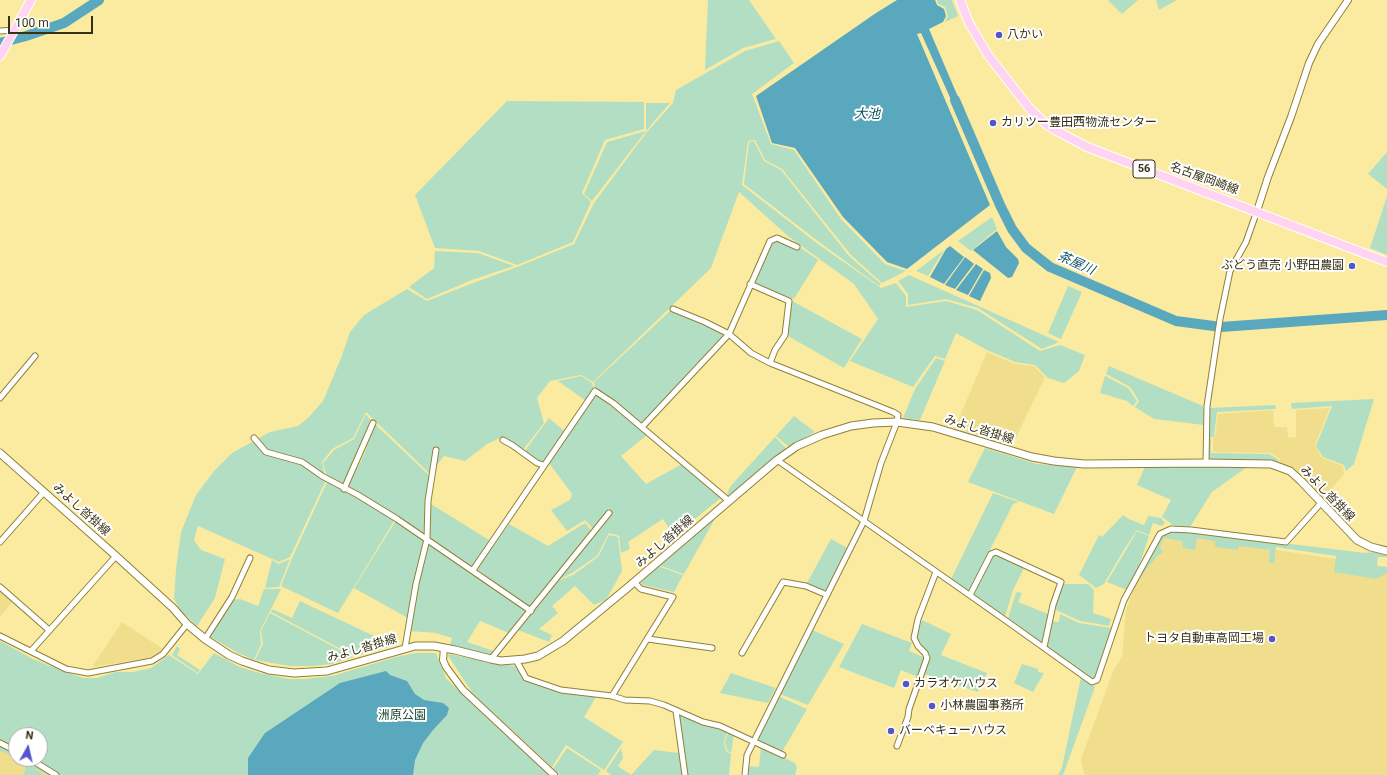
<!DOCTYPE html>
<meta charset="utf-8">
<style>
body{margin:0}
#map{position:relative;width:1387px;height:775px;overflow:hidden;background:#fbeba1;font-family:Roboto,sans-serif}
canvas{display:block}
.north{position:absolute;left:8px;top:727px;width:40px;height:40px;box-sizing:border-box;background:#fff;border:1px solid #afada1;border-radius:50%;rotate:8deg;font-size:11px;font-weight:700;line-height:16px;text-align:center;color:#373113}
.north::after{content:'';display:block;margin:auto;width:14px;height:18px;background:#5355cb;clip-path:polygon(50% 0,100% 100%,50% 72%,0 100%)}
.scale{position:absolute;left:8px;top:16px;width:85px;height:18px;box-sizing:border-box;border:2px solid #373113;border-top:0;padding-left:5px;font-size:12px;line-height:14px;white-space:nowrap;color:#373113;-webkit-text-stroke:3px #fff;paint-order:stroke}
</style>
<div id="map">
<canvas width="1387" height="775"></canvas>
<div class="north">N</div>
<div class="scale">100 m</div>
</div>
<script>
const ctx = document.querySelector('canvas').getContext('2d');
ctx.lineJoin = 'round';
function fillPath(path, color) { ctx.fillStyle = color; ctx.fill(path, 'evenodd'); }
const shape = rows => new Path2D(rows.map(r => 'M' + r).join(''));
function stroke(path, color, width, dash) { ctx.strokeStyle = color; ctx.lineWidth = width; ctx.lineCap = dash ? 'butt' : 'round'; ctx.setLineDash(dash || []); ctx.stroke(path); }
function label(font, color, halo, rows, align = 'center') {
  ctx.font = font + ' Roboto,"Noto Sans JP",sans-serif'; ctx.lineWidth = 4; ctx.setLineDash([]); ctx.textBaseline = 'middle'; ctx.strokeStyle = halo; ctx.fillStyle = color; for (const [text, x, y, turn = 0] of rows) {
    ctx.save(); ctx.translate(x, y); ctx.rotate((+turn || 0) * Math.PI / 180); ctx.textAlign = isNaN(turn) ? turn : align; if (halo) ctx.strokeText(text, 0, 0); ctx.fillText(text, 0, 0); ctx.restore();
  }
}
const built = shape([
 [987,352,1015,364,1034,366,1045,377,1011,448,954,430],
 [1330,408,1315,445,1322,458,1343,466,1344,474,1322,499,1306,481,1293,470,1279,463,1280,459,1270,453,1213,452,1213,438,1215,437,1218,414,1273,410,1274,427,1287,427,1288,437,1296,438,1296,410],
 [1160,532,1387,567,1387,775,1084,775,1081,759,1114,669,1122,657,1126,610,1138,579],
 [0,590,13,601,0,617],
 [122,622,163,649,149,658,92,667],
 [0,749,16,756,16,759,22,759,49,775,0,775]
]);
const green = shape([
 [708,0,749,0,776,39,743,48,705,70],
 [937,0,952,0,958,16,945,22,948,16,945,7,938,4],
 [1108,0,1138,0,1122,14],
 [1156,0,1177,0,1159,10],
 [779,41,794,63,752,94,771,144,794,150,841,219,885,264,906,271,882,283,851,255,782,169,765,160,755,140,748,141,742,185,818,244,881,288,896,283,906,296,906,307,946,301,977,310,1040,351,1060,345,1085,355,1079,371,1064,383,1048,378,1035,365,1015,362,987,350,956,333,945,359,935,356,913,387,850,361,878,319,854,284,789,237,739,192,711,268,593,382,581,375,550,381,537,398,544,423,523,450,513,443,502,437,487,444,465,461,444,456,430,474,366,412,353,438,332,449,322,462,326,480,290,557,279,562,198,526,194,540,201,550,225,559,215,598,197,626,180,610,174,599,176,569,181,532,196,495,214,471,232,453,270,432,298,426,308,418,323,401,341,358,350,332,364,315,407,289,427,301,473,283,517,267,574,244,594,203,646,133,673,103,676,90,745,51],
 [507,101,644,102,644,129,605,140,582,193,591,202,573,242,517,265,479,251,435,248,415,195],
 [646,103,670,103,646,131,592,201,584,194,607,142,646,131],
 [754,141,764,161,781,170,849,256,881,284,879,286,819,242,744,184,749,142],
 [1387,152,1387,189,1368,174],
 [1387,196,1387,255,1370,248],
 [992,217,997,229,971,251,958,241],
 [785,237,818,260,794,299,753,282,772,243],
 [944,250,928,276,916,271],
 [435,251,478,253,514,266,472,280,427,299,409,287,434,268],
 [909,275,1059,342,1042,349,978,308,946,299,908,305,908,294,898,281],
 [1068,286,1082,292,1061,339,1048,333],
 [792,301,862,339,844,368,788,336],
 [670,311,703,324,724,334,642,423,613,400,595,388,594,382],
 [936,358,945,361,920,420,903,418,915,389],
 [1109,366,1203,406,1204,425,1154,419,1135,407,1139,401,1130,387,1106,374],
 [581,376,592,383,594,389,586,401,558,381],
 [1105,376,1128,388,1137,401,1133,406,1127,401,1100,393],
 [596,394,647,435,621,456,646,484,682,464,722,497,674,536,663,519,628,542,630,549,621,553,619,536,609,533,597,556,572,573,558,580,612,513,609,508,593,529,585,520,567,531,551,510,570,500,572,494,549,463],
 [1374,399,1354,464,1346,471,1344,465,1323,457,1316,446,1332,406,1292,409,1291,403],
 [1275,405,1276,409,1217,412,1214,437,1211,437,1211,453,1269,454,1279,460,1277,463,1208,460,1209,408],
 [366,414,370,420,361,447,343,486,327,477,323,463,334,450,354,439],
 [794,416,815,432,789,447,776,436],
 [549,418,564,431,543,463,524,452],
 [375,424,432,478,426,537,347,488,363,457],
 [775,437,787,449,730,496,727,494,730,487,737,479],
 [985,448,1037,464,1077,467,1054,514,968,482],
 [1145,467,1247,467,1212,492,1190,527,1173,525,1162,517,1171,500,1137,485],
 [327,482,369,504,394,521,338,613,281,586,292,558],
 [993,493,1019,502,1013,504,969,592,951,579],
 [431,504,489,540,472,566,430,538],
 [717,515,684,574,658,565],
 [1123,515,1129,519,1144,525,1148,516,1161,518,1165,523,1161,526,1153,523,1149,535,1137,530,1125,548,1104,584,1096,588,1079,575,1099,535,1102,537],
 [395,522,425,541,408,618,354,588],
 [585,523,592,531,530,607,477,569,509,524,548,546],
 [1171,530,1191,532,1365,553,1373,552,1387,554,1387,557,1378,557,1377,566,1387,567,1387,573,1376,579,1334,572,1336,556,1276,547,1274,563,1269,563,1270,550,1239,546,1238,550,1215,547,1215,541,1197,538,1195,550,1183,548,1182,541,1164,538,1160,547,1163,552,1157,556,1140,578,1139,577,1161,535],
 [1137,531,1149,536,1137,572,1127,590,1107,582],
 [609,535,618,537,622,571,606,600,594,605,575,586,552,606,558,613,539,629,552,635,549,642,518,630,557,581,573,575,598,557],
 [831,539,847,548,826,591,807,583],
 [429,544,528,611,509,633,480,621,467,642,494,651,490,656,450,645,452,638,436,633,410,631,418,585],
 [996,555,1024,568,1013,590,1005,617,972,594,992,556],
 [290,559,279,587,265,588,272,560,279,564],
 [658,566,683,575,674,592,643,585,641,582],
 [1062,584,1088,584,1094,590,1093,613,1111,619,1109,626,1080,621,1054,609],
 [264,589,281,589,260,631,261,644,254,660,238,653,209,636,233,600,240,599,258,606],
 [1018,592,1022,593,1018,602,1048,614,1042,643,1008,618,1016,593],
 [300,601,389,643,389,647,354,656,271,612,272,609,292,618],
 [270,613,353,657,331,664,312,666,290,666,255,660,263,644,261,631],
 [1060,614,1079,623,1112,628,1095,678,1092,679,1047,646,1052,621,1059,622],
 [922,620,951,634,941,655,987,673,978,692,924,674,930,659,927,651,920,645,917,637],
 [862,624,912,643,909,651,925,658,918,677,901,670,894,688,839,667],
 [812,630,844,644,808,705,780,694],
 [0,641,33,659,68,673,84,678,97,678,115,672,133,672,151,668,169,655,198,674,214,653,240,667,256,672,288,679,305,679,332,676,396,657,416,653,436,653,446,678,472,704,550,775,48,775,32,767,44,775,24,775,26,764,17,759,40,759,40,735,16,735,16,758,2,751,0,752],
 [177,646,180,649,177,655,200,670,198,673,172,655],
 [447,654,515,666,524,679,562,693,596,697,584,717,623,742,604,770,566,745,552,767,473,694],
 [1022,664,1038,669,1038,672,1044,673,1033,692,1014,683],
 [731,673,776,688,768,703,720,693],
 [1081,677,1095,687,1063,775,1058,775,1062,767],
 [778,696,807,709,782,752,756,740],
 [679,714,703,724,719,728,728,732,726,735,724,742,726,751,731,754,729,775,687,775],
 [729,733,734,734,731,753,727,750,725,742,727,735],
 [761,747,795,763,797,768,795,775,747,775,748,766,759,767],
 [567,748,601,770,598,775,560,775,553,769],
 [621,748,623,758,618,766,631,775,654,750,679,753,682,775,611,775,606,771]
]);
const water = shape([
 [897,0,935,0,937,5,944,9,946,16,943,22,929,29,964,111,957,113,921,33,917,34,990,205,907,269,887,262,843,217,795,148,772,143,756,96,876,13],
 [997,231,1006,247,1018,259,1019,263,1012,277,1008,278,973,250],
 [950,246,964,257,944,284,930,277,946,249],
 [965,257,974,264,955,289,945,285],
 [976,264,983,269,968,295,956,290],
 [984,270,990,273,991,278,980,301,969,296],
 [386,671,390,675,407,681,415,694,424,700,443,703,449,708,447,715,433,730,423,743,415,760,413,775,248,775,248,758,265,733,340,683]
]);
const river = shape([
 [0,43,26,36,64,23,99,0],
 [955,100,1000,205,1012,229,1026,248,1050,267,1176,321,1221,327,1387,315]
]);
const minor = shape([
 [0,31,15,30],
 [750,284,789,301,785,335,775,350,770,363],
 [673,309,705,322,729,334,751,353,770,363,893,412,898,415,897,422,881,463,864,521,747,755,745,775],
 [0,398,35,356],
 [642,427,729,334,770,241,777,238,797,247],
 [254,438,266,452,302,462,322,476,358,495,397,519,531,611],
 [503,440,512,445,537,463,543,465],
 [777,460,1005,620,1092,682,1097,680,1124,600,1160,534,1171,529,1191,530,1286,542,1321,503],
 [1206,463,1207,406,1220,319,1230,271,1246,242,1257,211],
 [344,489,373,423],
 [0,542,44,492],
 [473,570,595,391,613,403,729,501],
 [0,587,49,630],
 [970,595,991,554,996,552,1061,582,1053,605,1044,647],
 [0,636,66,669,88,673,152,661,163,654,187,624],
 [205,639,232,597,250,558],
 [648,639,712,648],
 [405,648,416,584,427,539,428,501,436,450],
 [31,651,116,556],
 [742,653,783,582,806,586,827,595],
 [491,659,609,513],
 [516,660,526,678,561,690,612,696,625,700,650,701,664,705,703,722,720,726,733,732,783,755],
 [612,696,673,597,641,589,634,582],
 [676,711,685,775],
 [0,743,16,751],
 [897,746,908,717,909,709,927,658,925,653,918,646,914,638,918,619,936,572],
 [30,759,56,775]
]);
const tertiary = shape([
 [1257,211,1268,177,1291,117,1309,63,1318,44,1348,0],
 [444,648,443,660,446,667,463,690,554,775]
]);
const secondary = shape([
 [0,453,116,556,173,608,187,624,205,639,229,655,242,661,269,670,294,673,327,671,415,646,434,646,455,650,491,659,501,661,525,659,538,656,563,641,626,589,777,460,797,446,822,435,851,426,873,423,897,422,933,427,1032,457,1054,461,1084,464,1206,463,1271,464,1290,471,1301,481,1357,540,1371,547,1387,551]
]);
const primary = shape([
 [960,0,969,23,988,55,1030,109,1047,125,1057,131,1087,147,1387,262],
 [0,56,31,0]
]);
const markers = [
 [999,35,4,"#5355cb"],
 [993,123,4,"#5355cb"],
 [1352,266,4,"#5355cb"],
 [1272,639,4,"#5355cb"],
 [906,684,4,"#5355cb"],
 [932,706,4,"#5355cb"],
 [891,731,4,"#5355cb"]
];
const shields = [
 [1144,169,22]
];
const shieldNames = [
 ["56",1144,169]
];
const poiNames = [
 ["八かい",1007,35],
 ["カリツー豊田西物流センター",1001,123],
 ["ぶどう直売 小野田農園",1344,266,"right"],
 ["トヨタ自動車高岡工場",1264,639,"right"],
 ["カラオケハウス",914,684],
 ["小林農園事務所",940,706],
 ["バーベキューハウス",899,731]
];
const streetNames = [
 ["名古屋岡崎線",1204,179,20],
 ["みよし沓掛線",979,430,17],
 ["みよし沓掛線",1327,494,46],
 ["みよし沓掛線",81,510,42],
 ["みよし沓掛線",665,542,-41],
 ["みよし沓掛線",362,649,-16]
];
const parkNames = [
 ["洲原公園",402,716]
];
const waterNames = [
 ["大池",867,115],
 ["茶屋川",1076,264,24]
];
fillPath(built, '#f0de8c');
fillPath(green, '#b2dfc3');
fillPath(water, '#5aa8bd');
stroke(river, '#5aa8bd', 10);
stroke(minor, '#908038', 7);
stroke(tertiary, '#908038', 8);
stroke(secondary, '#908038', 9);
stroke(primary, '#fff', 10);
stroke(minor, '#fff', 5);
stroke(tertiary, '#fff', 6);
stroke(secondary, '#fff', 7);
stroke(primary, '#ffd3f2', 8);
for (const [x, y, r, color] of markers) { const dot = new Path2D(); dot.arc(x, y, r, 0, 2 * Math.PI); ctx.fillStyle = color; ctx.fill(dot); stroke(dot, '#fff', 1.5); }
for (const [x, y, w] of shields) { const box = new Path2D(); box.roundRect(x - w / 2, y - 9, w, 18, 3); ctx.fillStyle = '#fff'; ctx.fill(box); stroke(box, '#373113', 1); }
label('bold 11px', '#373113', null, shieldNames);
label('12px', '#373113', '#fff', poiNames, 'left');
label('12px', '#373113', '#fff', streetNames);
label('12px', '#18472f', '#fff', parkNames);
label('italic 13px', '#0c5160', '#fff', waterNames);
</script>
